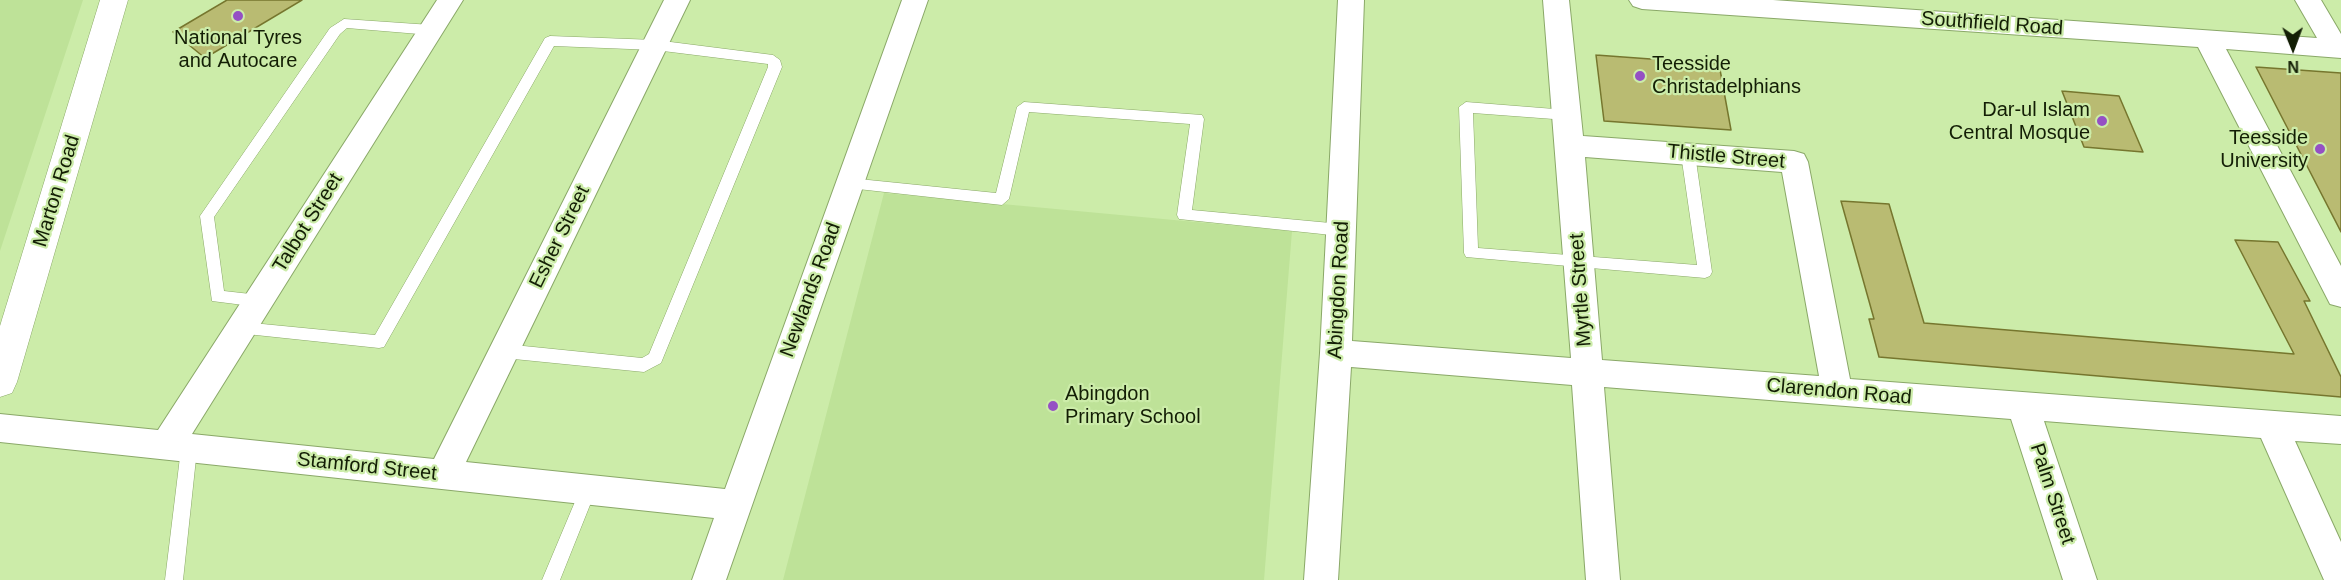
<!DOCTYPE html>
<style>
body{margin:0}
#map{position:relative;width:2341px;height:580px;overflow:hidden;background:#cceca9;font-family:Helvetica,sans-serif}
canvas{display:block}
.north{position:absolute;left:2263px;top:18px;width:60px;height:60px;-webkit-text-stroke:4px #cceca9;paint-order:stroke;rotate:179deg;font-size:16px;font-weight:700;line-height:24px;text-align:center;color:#131e05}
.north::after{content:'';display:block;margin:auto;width:21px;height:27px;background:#131e05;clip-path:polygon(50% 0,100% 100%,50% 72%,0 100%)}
</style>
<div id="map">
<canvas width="2341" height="580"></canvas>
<div class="north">N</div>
</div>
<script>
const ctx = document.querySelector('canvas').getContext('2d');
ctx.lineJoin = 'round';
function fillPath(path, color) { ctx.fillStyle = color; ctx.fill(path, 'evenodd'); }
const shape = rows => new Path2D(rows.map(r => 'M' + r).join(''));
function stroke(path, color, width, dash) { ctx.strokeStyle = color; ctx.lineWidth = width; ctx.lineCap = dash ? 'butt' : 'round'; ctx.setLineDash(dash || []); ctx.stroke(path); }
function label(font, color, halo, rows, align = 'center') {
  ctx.font = font + ' Helvetica,sans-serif'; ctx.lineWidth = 4.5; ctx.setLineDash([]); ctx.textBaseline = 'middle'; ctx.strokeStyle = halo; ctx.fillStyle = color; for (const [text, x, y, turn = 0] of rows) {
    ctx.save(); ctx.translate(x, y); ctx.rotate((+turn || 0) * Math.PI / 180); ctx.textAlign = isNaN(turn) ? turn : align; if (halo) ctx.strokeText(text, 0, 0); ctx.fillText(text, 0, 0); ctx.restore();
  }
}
const built = shape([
 [0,0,83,0,0,251],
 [884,193,1292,231,1264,580,783,580]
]);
const building = shape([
 [227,0,302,0,205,58,173,32,227,0],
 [1596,55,1719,64,1731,130,1604,121,1596,55],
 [2256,67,2341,73,2341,232,2256,67],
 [2062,91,2119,96,2143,152,2084,147,2062,91],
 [1841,201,1889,204,1924,323,2294,354,2235,240,2278,242,2310,301,2304,301,2341,377,2341,397,1879,357,1869,319,1874,319,1841,201]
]);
const lane = shape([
 [344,19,431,25,437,30,431,35,347,28,340,34,214,217,224,291,259,295,264,297,267,301,264,305,259,307,212,301,200,216,330,28,344,19],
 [550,36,655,40,773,55,780,60,782,67,661,363,644,372,504,358,499,356,496,351,499,346,504,344,642,358,649,354,768,67,768,64,655,50,554,46,384,347,379,348,237,333,234,328,237,323,242,322,375,335,545,38,550,36],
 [1024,102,1202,115,1204,119,1192,210,1341,224,1348,230,1341,236,1179,219,1177,215,1190,124,1029,112,1009,199,1002,205,849,188,842,183,849,178,996,193,1017,107,1024,102],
 [1466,102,1567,110,1574,115,1567,120,1473,113,1478,248,1697,265,1681,154,1688,149,1695,154,1712,272,1710,276,1705,278,1466,257,1464,253,1459,107,1466,102],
 [189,442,195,444,197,449,183,580,165,580,181,449,183,444,189,442],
 [588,482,594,485,596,490,560,580,542,580,582,485,588,482]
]);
const street = shape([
 [437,0,463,0,192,434,434,459,664,0,690,0,466,462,725,489,902,0,928,0,726,580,692,580,714,518,0,442,0,414,158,430,437,0],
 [1338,0,1364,0,1352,341,1571,358,1543,0,1569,0,1583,136,1794,151,1804,154,1808,162,1850,379,2341,416,2341,444,2295,441,2341,542,2341,580,2324,580,2261,438,2044,421,2097,580,2063,580,2011,419,1604,387,1620,580,1586,580,1572,385,1351,367,1338,580,1304,580,1320,353,1338,0],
 [1585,157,1782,172,1819,376,1602,360,1585,157],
 [1629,0,1773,0,2317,38,2295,0,2321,0,2341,34,2341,58,2226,49,2341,266,2341,307,2330,304,2198,47,1642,9,1633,6,1629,0]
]);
const secondary = shape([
 [100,0,128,0,17,382,12,393,0,397,0,326,100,0]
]);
const markers = [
 [238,16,6,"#9550c4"],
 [1640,76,6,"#9550c4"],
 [2102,121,6,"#9550c4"],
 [2320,149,6,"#9550c4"],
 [1053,406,6,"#9550c4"]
];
const streetNames = [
 ["Southfield Road",1992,24,4],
 ["Thistle Street",1726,157,5],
 ["Marton Road",57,191,-73],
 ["Talbot Street",308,223,-58],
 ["Esher Street",560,237,-64],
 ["Newlands Road",811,290,-70],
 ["Abingdon Road",1339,290,-87],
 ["Myrtle Street",1581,290,-94],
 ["Clarendon Road",1839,392,5],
 ["Stamford Street",367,467,6],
 ["Palm Street",2052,494,72]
];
const poiNames = [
 ["National Tyres",238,38,"center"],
 ["and Autocare",238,61,"center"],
 ["Teesside",1652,64],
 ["Christadelphians",1652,87],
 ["Dar-ul Islam",2090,110,"right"],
 ["Central Mosque",2090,133,"right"],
 ["Teesside",2308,138,"right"],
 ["University",2308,161,"right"],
 ["Abingdon",1065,394],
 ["Primary School",1065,417]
];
fillPath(built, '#bee298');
fillPath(building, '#b9bb72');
stroke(building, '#76762e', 1.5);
stroke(lane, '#8aa868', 1);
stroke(street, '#8aa868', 2);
stroke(secondary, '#8aa868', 1);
fillPath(lane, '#fff');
fillPath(street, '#fff');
fillPath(secondary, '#fff');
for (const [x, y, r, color] of markers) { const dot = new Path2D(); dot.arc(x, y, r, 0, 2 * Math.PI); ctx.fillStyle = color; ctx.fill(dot); stroke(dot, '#cceca9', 2); }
label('20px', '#131e05', '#cceca9', streetNames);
label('20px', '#131e05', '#cceca9', poiNames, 'left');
</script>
